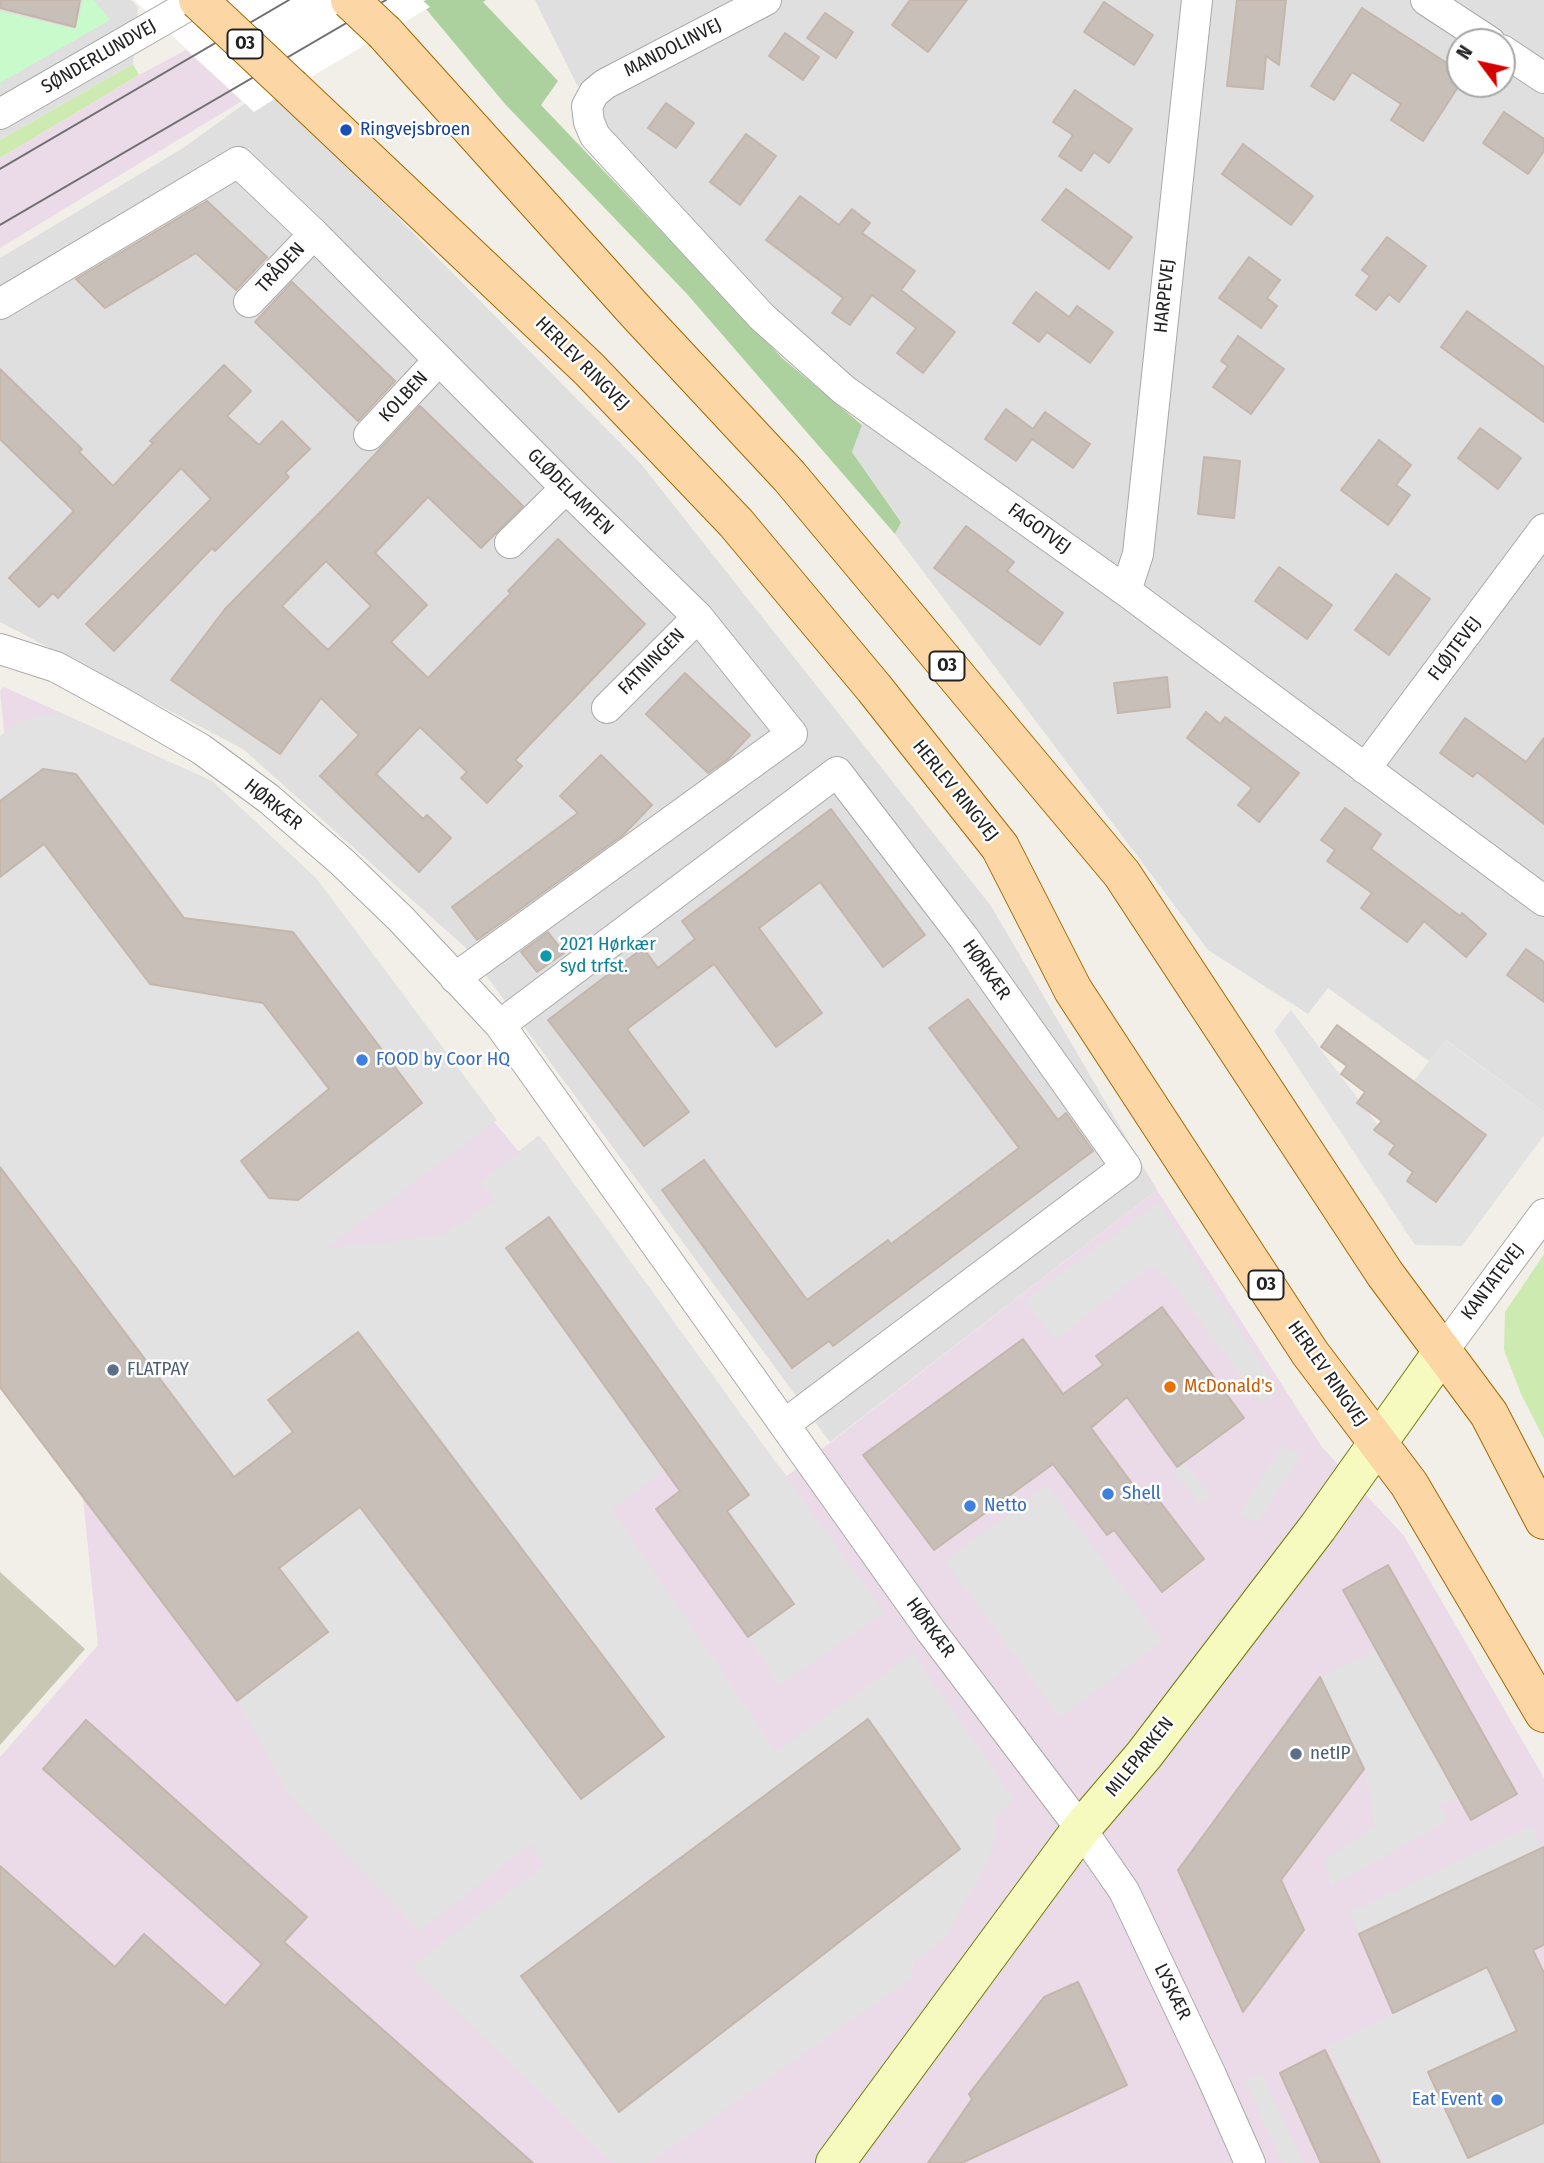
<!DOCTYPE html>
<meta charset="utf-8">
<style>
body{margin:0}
#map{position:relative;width:1544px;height:2163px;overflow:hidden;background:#f2efe9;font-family:"Fira Sans Condensed",sans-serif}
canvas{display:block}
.north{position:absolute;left:1446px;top:28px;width:70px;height:70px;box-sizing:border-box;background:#fff;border:2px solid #a7a7a7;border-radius:50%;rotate:303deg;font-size:19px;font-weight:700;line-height:28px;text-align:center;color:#222}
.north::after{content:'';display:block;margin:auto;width:24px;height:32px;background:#d40000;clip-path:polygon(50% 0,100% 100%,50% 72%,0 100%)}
</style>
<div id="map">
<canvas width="1544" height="2163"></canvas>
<div class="north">N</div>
</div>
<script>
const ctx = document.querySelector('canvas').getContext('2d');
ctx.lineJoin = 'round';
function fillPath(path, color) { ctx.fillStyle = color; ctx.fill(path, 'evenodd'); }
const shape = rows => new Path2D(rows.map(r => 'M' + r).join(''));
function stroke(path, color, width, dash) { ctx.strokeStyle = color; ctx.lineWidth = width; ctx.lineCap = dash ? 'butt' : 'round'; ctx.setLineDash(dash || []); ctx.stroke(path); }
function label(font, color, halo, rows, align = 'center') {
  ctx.font = font + ' "Fira Sans Condensed",sans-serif'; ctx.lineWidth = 5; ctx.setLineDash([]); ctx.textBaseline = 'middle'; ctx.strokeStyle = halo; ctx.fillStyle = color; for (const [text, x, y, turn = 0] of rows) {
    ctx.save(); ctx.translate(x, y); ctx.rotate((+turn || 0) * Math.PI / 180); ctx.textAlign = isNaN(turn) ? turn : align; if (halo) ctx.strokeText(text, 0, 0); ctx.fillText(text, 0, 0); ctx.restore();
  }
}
const residential = shape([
 [0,0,131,0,138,7,133,64,0,140],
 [535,0,1544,0,1544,1112,1446,1040,1429,1061,1328,988,1308,1014,1208,950,895,534,901,521,852,452,862,424,609,130,576,83],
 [1460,42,1502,42,1502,84,1460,84],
 [265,89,348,167,641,464,991,906,1157,1190,830,1442,466,948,243,749,0,622,0,258,183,148]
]);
const industrial = shape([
 [186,50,242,101,0,248,0,158,139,75],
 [4,687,212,781,787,1476,1157,1190,1322,1447,1404,1536,1544,1778,1544,2163,0,2163,0,1757,98,1645,0,691]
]);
const construction = shape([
 [0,1572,85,1649,0,1745]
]);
const grass = shape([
 [133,64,139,75,0,158,0,140],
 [1544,1254,1544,1439,1521,1394,1504,1350,1505,1312]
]);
const forest = shape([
 [426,0,486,0,483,2,558,81,541,105,782,358,862,425,852,452,901,522,895,534,687,294,505,104,421,3]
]);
const park = shape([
 [83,0,94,0,110,20,0,83,0,11,75,29]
]);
const parking = shape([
 [60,713,212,781,316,878,497,1120,325,1249,443,1235,494,1200,481,1182,539,1135,884,1612,779,1686,748,1637,794,1604,727,1511,749,1495,507,1248,665,1470,612,1509,776,1752,913,1653,1013,1798,994,1820,996,1834,987,1862,944,1940,914,1961,911,1978,649,2163,612,2163,411,1967,545,1864,530,1844,420,1931,289,1795,237,1701,328,1633,279,1568,360,1507,581,1799,663,1736,359,1332,269,1400,293,1432,234,1477,0,1167,0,877,44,843,150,984,263,1003,329,1089,241,1161,269,1198,298,1200,422,1103,293,932,184,918,76,774,43,769,0,801,0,736,21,720],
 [868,1719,960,1850,619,2111,521,1976],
 [1291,1010,1436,1202,1486,1135,1414,1081,1445,1040,1544,1112,1544,1135,1462,1246,1415,1245,1274,1031],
 [1159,1202,1277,1390,1261,1404,1166,1275,1151,1268,1139,1274,1056,1340,1024,1301],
 [1281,1447,1302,1454,1257,1522,1238,1516],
 [1184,1462,1211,1496,1200,1504,1173,1471],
 [1047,1485,1163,1641,1060,1717,945,1561],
 [1376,1651,1460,1799,1438,1805,1449,1819,1331,1887,1325,1860,1375,1825,1364,1769,1320,1677],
 [1532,1826,1542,1848,1359,1934,1349,1913],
 [1487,1967,1517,2031,1429,2072,1544,2123,1544,2163,1384,2163,1327,2047],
 [1261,2073,1304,2163,1283,2163,1245,2081]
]);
const pier = shape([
 [134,0,422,0,430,7,292,88,254,112]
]);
const building = shape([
 [1,0,80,0,75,27,0,8,1,0],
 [910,0,967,0,928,52,892,25,910,0],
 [1237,0,1286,0,1279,65,1266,56,1263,89,1227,86,1237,0],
 [1104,2,1153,35,1134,65,1084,32,1104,2],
 [1362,8,1450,65,1446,71,1460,80,1460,84,1423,141,1391,120,1401,104,1352,72,1334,100,1311,86,1362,8],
 [825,13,853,32,836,58,807,38,825,13],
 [785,33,819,57,803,80,769,56,785,33],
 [1075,90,1132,129,1109,163,1094,152,1081,171,1059,156,1073,135,1053,122,1075,90],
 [666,103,694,123,676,148,648,128,666,103],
 [1504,112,1544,139,1544,151,1528,174,1483,143,1504,112],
 [746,134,776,156,740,205,710,182,746,134],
 [1243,144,1313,196,1291,225,1222,174,1243,144],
 [1066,189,1132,237,1109,269,1042,220,1066,189],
 [800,196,839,225,852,209,870,223,862,233,915,271,901,290,955,332,923,373,897,353,916,328,872,295,850,325,832,313,843,298,766,240,800,196],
 [207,201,267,257,236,290,196,253,105,308,76,279,207,201],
 [1387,237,1426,266,1399,302,1389,294,1376,310,1356,295,1370,276,1362,270,1387,237],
 [1249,257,1280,280,1267,298,1277,306,1261,328,1219,298,1249,257],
 [292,282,395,381,358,421,255,322,292,282],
 [1036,292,1069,317,1077,306,1113,332,1090,363,1047,332,1039,342,1013,323,1036,292],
 [1467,311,1544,367,1544,422,1441,347,1467,311],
 [1238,336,1284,369,1251,414,1213,387,1228,366,1221,361,1238,336],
 [224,365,251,391,227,416,259,445,282,421,310,449,285,473,289,477,215,551,212,548,114,651,86,624,211,499,181,468,58,598,53,593,39,607,9,578,74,511,0,439,0,369,82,449,79,452,113,486,153,443,150,441,224,365],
 [420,406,523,506,481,548,428,497,375,553,427,605,391,642,428,678,511,593,508,591,558,539,645,624,515,760,522,766,487,803,461,778,467,772,420,727,376,774,423,819,427,815,451,838,419,872,320,776,359,735,321,698,280,754,171,680,225,609,340,492,420,406],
 [326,561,371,606,328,650,282,606,326,561],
 [1006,409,1033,429,1045,412,1090,444,1073,468,1032,439,1016,461,985,439,1006,409],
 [1480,428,1521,458,1498,489,1458,458,1480,428],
 [1379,440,1411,465,1396,485,1410,495,1388,525,1341,490,1379,440],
 [1204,457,1240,461,1234,518,1198,514,1204,457],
 [966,526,1014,562,1007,571,1063,613,1040,645,934,568,966,526],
 [1279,567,1332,605,1307,639,1255,601,1279,567],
 [1396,574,1430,599,1389,655,1355,630,1396,574],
 [685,673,750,735,727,760,708,773,646,714,685,673],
 [1167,677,1170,707,1118,713,1114,683,1167,677],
 [1206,712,1220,724,1225,717,1299,773,1259,822,1238,805,1252,788,1187,738,1206,712],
 [1465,718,1526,762,1544,738,1544,824,1477,772,1473,777,1440,753,1465,718],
 [601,755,652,805,623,835,477,940,452,907,578,813,560,796,601,755],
 [43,769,76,774,184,918,293,932,422,1103,298,1200,269,1198,241,1161,329,1089,263,1003,150,984,44,844,0,877,0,801,43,769],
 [1345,808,1381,834,1371,849,1460,916,1462,913,1486,934,1466,957,1424,921,1407,942,1361,908,1372,893,1327,861,1335,850,1321,840,1345,808],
 [831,809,925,935,883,967,820,882,759,928,822,1013,776,1047,714,964,627,1029,689,1112,644,1146,548,1020,643,948,658,968,695,939,682,921,831,809],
 [548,932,564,953,537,972,521,952,548,932],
 [1526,949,1544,962,1544,1002,1507,975,1526,949],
 [968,999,1058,1120,1066,1113,1093,1151,833,1346,829,1341,792,1368,662,1190,704,1160,807,1300,888,1240,891,1244,1019,1148,929,1028,968,999],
 [1337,1025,1486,1135,1436,1202,1407,1181,1413,1172,1389,1154,1395,1145,1374,1130,1382,1121,1357,1103,1365,1092,1341,1074,1347,1066,1321,1047,1337,1025],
 [0,1167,234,1477,293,1432,268,1400,358,1332,664,1737,581,1799,360,1507,279,1568,328,1632,237,1701,0,1387,0,1167],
 [549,1217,749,1495,727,1511,794,1604,748,1637,656,1509,680,1491,506,1248,549,1217],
 [1162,1307,1244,1418,1177,1467,1127,1397,1091,1428,1148,1505,1157,1498,1204,1559,1162,1592,1114,1530,1107,1535,1053,1464,934,1550,863,1455,1023,1339,1063,1394,1103,1365,1096,1356,1162,1307],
 [1388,1565,1517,1794,1471,1820,1343,1590,1388,1565],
 [1320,1677,1364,1769,1281,1880,1304,1930,1243,2012,1178,1870,1320,1677],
 [868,1719,960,1849,619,2112,521,1976,868,1719],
 [86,1720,307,1917,284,1942,533,2163,0,2163,0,1866,115,1967,144,1934,225,2006,262,1964,43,1769,86,1720],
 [1544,1847,1544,1945,1533,1950,1544,1973,1544,2123,1468,2158,1428,2072,1517,2031,1487,1967,1393,2013,1359,1934,1544,1847],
 [1078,1982,1127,2085,962,2163,928,2163,972,2099,969,2094,1044,1997,1078,1982],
 [1325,2050,1380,2163,1321,2163,1280,2073,1325,2050]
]);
const street = shape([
 [766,0,605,84,594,93,587,106,589,122,595,136,762,317,844,390,1126,591,1544,901],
 [1426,0,1490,42],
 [1502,50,1544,78],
 [0,114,198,0],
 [249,302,314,234],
 [0,304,238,162,314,234,566,488,698,617,792,734,455,978],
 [369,435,439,360],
 [510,543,566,488],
 [1126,591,1138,554,1197,0],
 [0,649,56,667,120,702,201,749,269,799,342,862,401,919,500,1025,931,1631,1081,1829,1124,1891,1211,2075,1250,2163],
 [607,708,698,617],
 [1365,769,1544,529],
 [500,1025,837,772,964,938,1126,1167,785,1424],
 [1443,1351,1544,1214]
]);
const secondary = shape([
 [835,2163,1081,1829,1144,1755,1318,1527,1443,1351]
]);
const primary = shape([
 [385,33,639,315,789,476,1122,874,1385,1274,1489,1414,1544,1520],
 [292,88,589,369,736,523,874,688,1000,847,1073,990,1310,1353,1409,1484,1544,1713]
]);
const tram = shape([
 [0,169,289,0],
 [0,225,386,0]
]);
const primaryBridge = shape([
 [198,0,292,88],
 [350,0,385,33]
]);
const markers = [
 [346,130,7,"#1a4fb4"],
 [546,956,7,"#0f9aa8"],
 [362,1060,7,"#3f7fe0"],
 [113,1370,7,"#5c6f8a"],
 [1170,1387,7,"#e8710a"],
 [1108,1494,7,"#3f7fe0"],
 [970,1506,7,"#3f7fe0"],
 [1296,1754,7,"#5c6f8a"],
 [1497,2100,7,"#3f7fe0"]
];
const shields = [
 [245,44,35],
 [947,666,35],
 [1266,1285,35]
];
const shieldNames = [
 ["O3",245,44],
 ["O3",947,666],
 ["O3",1266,1285]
];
const streetNames = [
 ["MANDOLINVEJ",673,48,-27],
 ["SØNDERLUNDVEJ",99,57,-30],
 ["TRÅDEN",281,268,-47],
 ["HARPEVEJ",1165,296,-84],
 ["HERLEV RINGVEJ",582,364,45],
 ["KOLBEN",404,397,-47],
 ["GLØDELAMPEN",570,492,45],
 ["FAGOTVEJ",1039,529,36],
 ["FLØJTEVEJ",1455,649,-53],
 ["FATNINGEN",652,662,-45],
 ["HERLEV RINGVEJ",955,791,51],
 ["HØRKÆR",273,805,39],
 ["HØRKÆR",986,970,55],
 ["KANTATEVEJ",1493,1282,-53],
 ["HERLEV RINGVEJ",1327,1374,55],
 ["HØRKÆR",930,1628,54],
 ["MILEPARKEN",1140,1757,-51],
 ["LYSKÆR",1172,1992,64]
];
const transitNames = [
 ["Ringvejsbroen",360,130]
];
const cultureNames = [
 ["2021 Hørkær",560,945],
 ["syd trfst.",560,967]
];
const shopNames = [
 ["FOOD by Coor HQ",376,1060],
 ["Shell",1122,1494],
 ["Netto",984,1506],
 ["Eat Event",1483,2100,"right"]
];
const serviceNames = [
 ["FLATPAY",127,1370],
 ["netIP",1310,1754]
];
const foodNames = [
 ["McDonald's",1184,1387]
];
fillPath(residential, '#e0dfdf');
fillPath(industrial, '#ebdbe8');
fillPath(construction, '#c7c7b4');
fillPath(grass, '#cdebb0');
fillPath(forest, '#add19e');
fillPath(park, '#c8facc');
fillPath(parking, '#e2e2e2');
fillPath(pier, '#fff');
fillPath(building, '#c7bfb8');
stroke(building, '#c4b6ab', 2);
stroke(street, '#a9a9a9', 32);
stroke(secondary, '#707d05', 40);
stroke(primary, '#a06b00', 40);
stroke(street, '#fff', 30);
stroke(secondary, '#f7fabf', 38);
stroke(primary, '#fcd6a4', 38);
stroke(tram, '#707070', 2);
stroke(primaryBridge, '#a06b00', 40, []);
stroke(primaryBridge, '#fcd6a4', 38);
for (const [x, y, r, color] of markers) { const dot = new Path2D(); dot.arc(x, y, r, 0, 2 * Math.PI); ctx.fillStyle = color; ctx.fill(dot); stroke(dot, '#fff', 2.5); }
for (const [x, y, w] of shields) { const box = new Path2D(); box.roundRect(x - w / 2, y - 14.5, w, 29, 5); ctx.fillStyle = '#fff'; ctx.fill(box); stroke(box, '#222', 2); }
label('bold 18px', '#222', null, shieldNames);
label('19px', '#222', '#fff', streetNames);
label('19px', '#164399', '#fff', transitNames, 'left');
label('19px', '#0d838f', '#fff', cultureNames, 'left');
label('19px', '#366cbe', '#fff', shopNames, 'left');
label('19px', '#4e5e75', '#fff', serviceNames, 'left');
label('19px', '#c56008', '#fff', foodNames, 'left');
</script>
